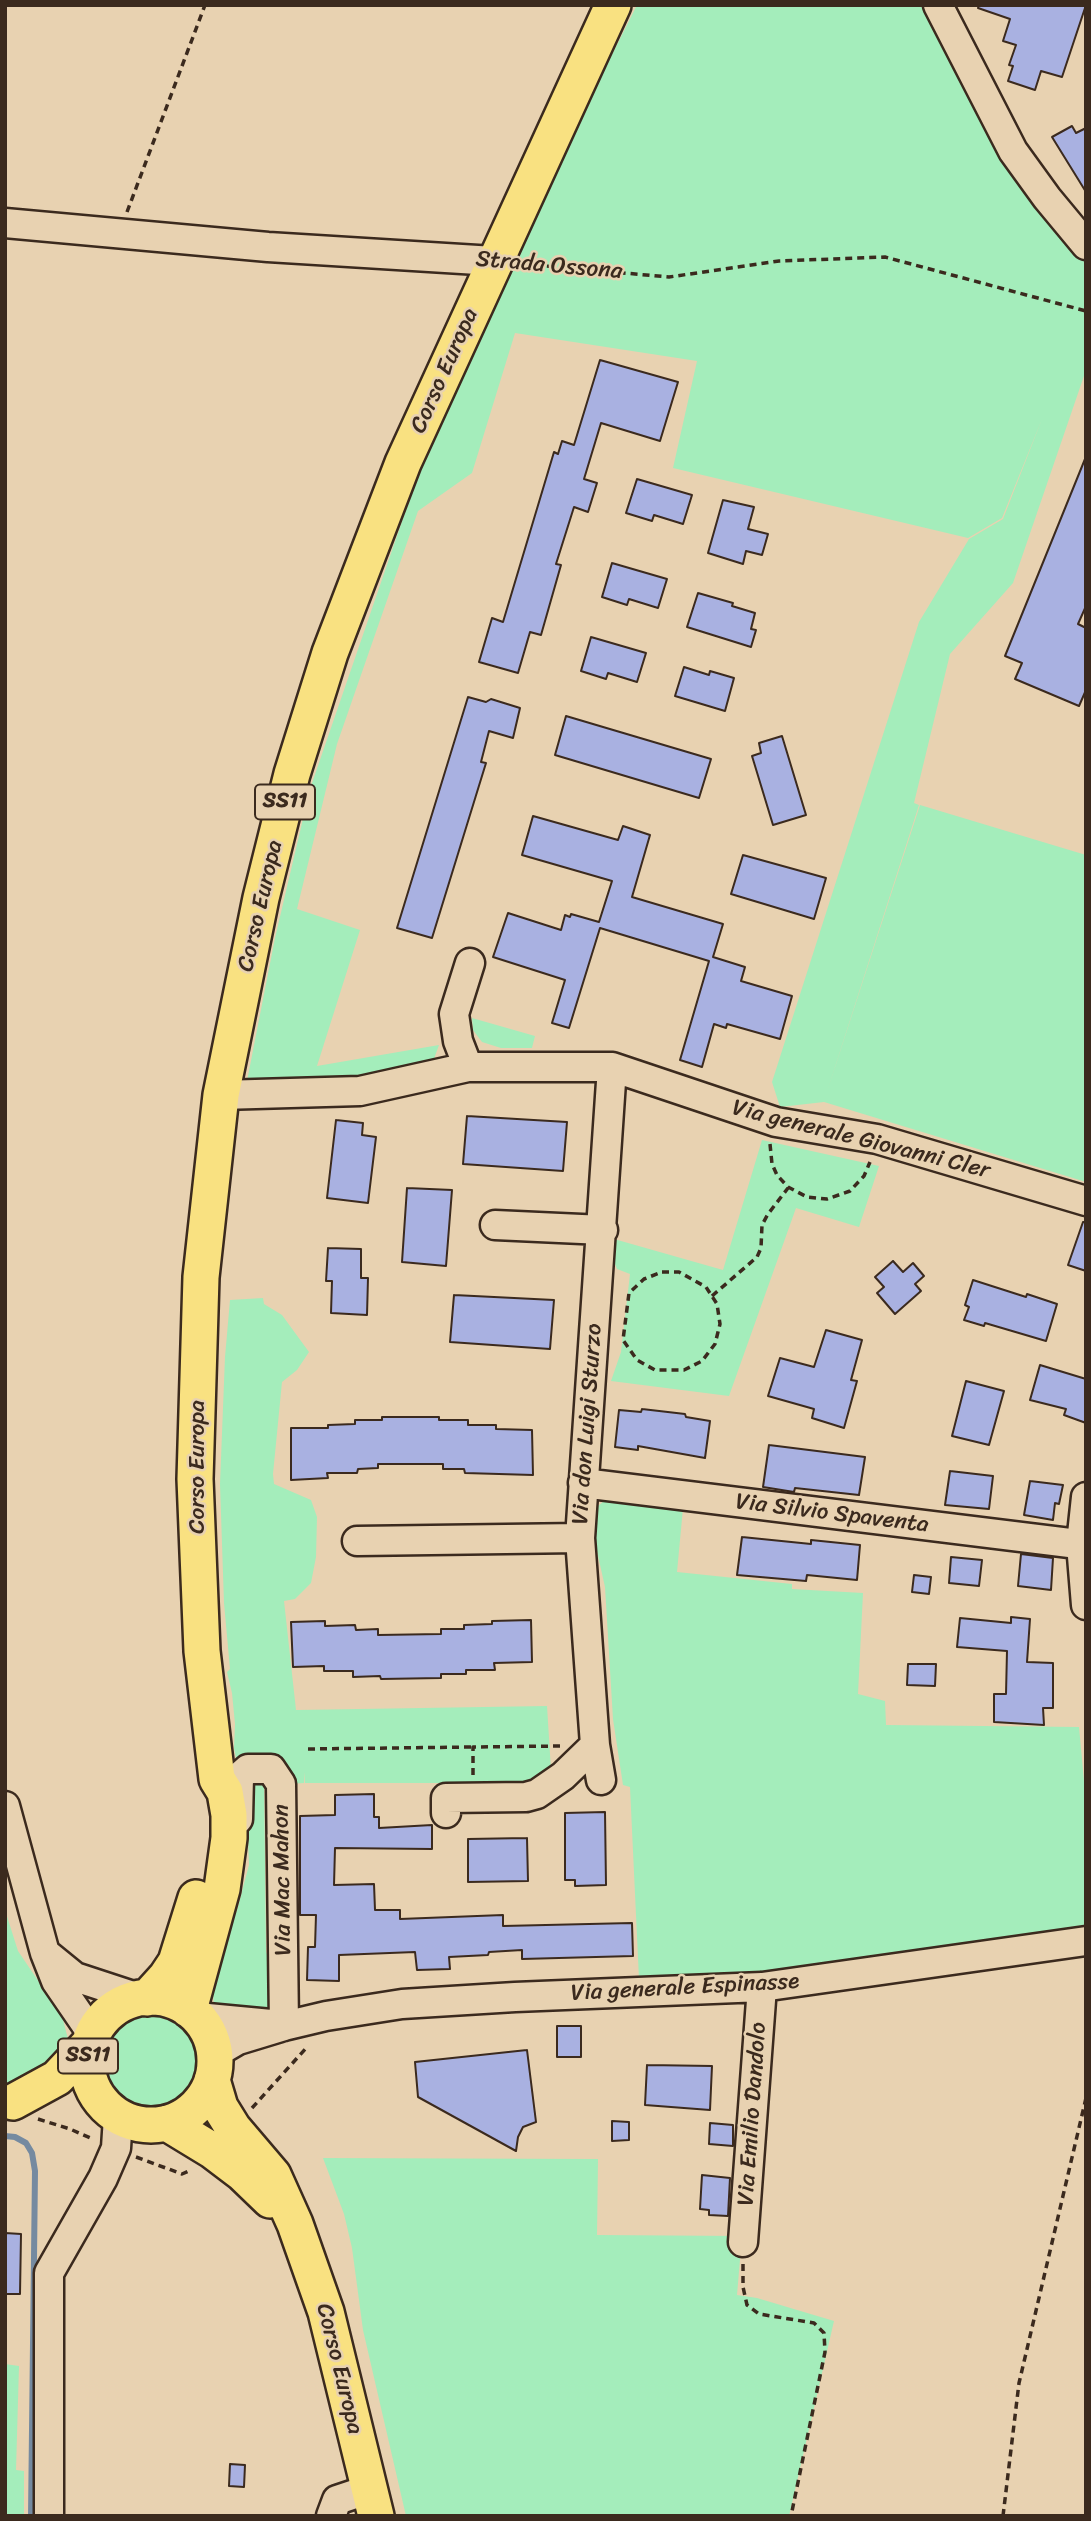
<!DOCTYPE html>
<style>
body{margin:0}
#map{position:relative;width:1091px;height:2521px;overflow:hidden;background:#e8d2b1;font-family:Sriracha,sans-serif}
canvas{display:block}
.frame{position:absolute;inset:0;border:7px solid #3b2a1e;pointer-events:none}
</style>
<div id="map">
<canvas width="1091" height="2521"></canvas>
<div class="frame"></div>
</div>
<script>
const ctx = document.querySelector('canvas').getContext('2d');
ctx.lineJoin = 'round';
function fillPath(path, color) { ctx.fillStyle = color; ctx.fill(path, 'evenodd'); }
const shape = rows => new Path2D(rows.map(r => 'M' + r).join(''));
function stroke(path, color, width, dash) { ctx.strokeStyle = color; ctx.lineWidth = width; ctx.lineCap = dash ? 'butt' : 'round'; ctx.setLineDash(dash || []); ctx.stroke(path); }
function label(font, color, halo, rows, align = 'center') {
  ctx.font = font + ' Sriracha,sans-serif'; ctx.lineWidth = 5; ctx.setLineDash([]); ctx.textBaseline = 'middle'; ctx.strokeStyle = halo; ctx.fillStyle = color; for (const [text, x, y, turn = 0] of rows) {
    ctx.save(); ctx.translate(x, y); ctx.rotate((+turn || 0) * Math.PI / 180); ctx.textAlign = isNaN(turn) ? turn : align; if (halo) ctx.strokeText(text, 0, 0); ctx.fillText(text, 0, 0); ctx.restore();
  }
}
const green = shape([
 [637,5,924,5,985,127,1016,182,1086,258,1086,370,1013,583,950,654,914,803,919,805,826,1095,920,805,1086,855,1086,1182,824,1102,780,1107,772,1082,919,622,969,539,1003,519,1042,419,1002,518,968,538,673,468,697,361,515,333,472,473,418,511,337,744,297,909,360,930,317,1066,439,1045,431,1067,369,1082,247,1081,275,938,310,789,421,466,585,108],
 [472,1018,535,1036,532,1048,501,1048,482,1042,473,1030],
 [762,1140,879,1166,859,1227,796,1208,729,1396,611,1381,621,1352,630,1274,617,1269,612,1257,614,1239,723,1270],
 [263,1298,264,1304,282,1315,309,1352,297,1370,282,1382,273,1474,274,1484,311,1500,317,1517,316,1557,311,1583,295,1599,284,1601,296,1710,547,1706,551,1770,537,1783,305,1783,304,1772,304,1783,288,1784,237,1763,234,1748,235,1724,232,1693,227,1672,230,1669,224,1603,220,1484,225,1357,230,1300],
 [604,1501,683,1508,677,1572,792,1584,792,1589,863,1593,858,1694,885,1701,886,1725,1079,1727,1086,1803,1086,1931,742,1979,639,1979,630,1787,623,1785,613,1719,605,1587,592,1529,598,1506],
 [264,1779,266,1951,273,1977,272,2011,214,2005,212,1982,228,1929,237,1910,249,1865,246,1786,248,1780],
 [5,1910,18,1951,62,2016,68,2039,66,2053,5,2092],
 '103 2059a47 47 0 1 1 94 0a47 47 0 1 1-94 0Z',
 [323,2158,598,2159,597,2235,742,2236,737,2295,757,2298,834,2321,789,2516,406,2516,363,2330,352,2248,344,2214],
 [5,2364,19,2366,16,2470,24,2471,24,2516,5,2516]
]);
const stream = shape([
 [5,2136,15,2137,26,2143,32,2153,35,2171,31,2516]
]);
const building = shape([
 [979,5,1086,5,1062,77,1041,71,1035,90,1008,81,1013,66,1009,65,1016,45,1003,41,1010,19,978,8,979,5],
 [1072,126,1076,133,1086,128,1086,192,1052,137,1072,126],
 [600,360,678,382,660,441,601,423,584,479,597,483,588,512,574,507,556,564,561,565,541,635,530,632,518,673,479,662,492,618,503,622,554,452,558,454,562,441,574,445,600,360],
 [1085,459,1086,606,1078,624,1086,628,1086,690,1079,706,1015,679,1022,663,1005,656,1085,459],
 [637,479,692,495,683,524,654,515,652,521,626,513,637,479],
 [723,500,754,507,748,529,768,534,762,555,746,551,743,564,708,553,723,500],
 [612,563,667,579,658,608,629,599,627,605,602,597,612,563],
 [698,593,733,603,732,606,755,613,751,629,756,630,751,647,687,627,698,593],
 [591,637,646,653,637,682,608,673,606,679,581,671,591,637],
 [684,667,709,675,710,671,734,678,725,711,675,696,684,667],
 [468,697,486,702,491,699,520,708,513,738,489,731,481,762,486,763,432,938,397,928,468,697],
 [566,716,711,759,699,798,555,755,566,716],
 [782,736,806,815,773,825,752,756,761,753,759,743,782,736],
 [533,816,618,840,623,826,650,835,632,897,723,924,713,957,745,967,741,981,792,996,780,1039,727,1024,726,1028,714,1024,702,1067,680,1060,709,961,600,928,569,1028,552,1023,565,980,493,957,508,913,561,930,565,915,570,917,571,914,599,922,612,881,522,855,533,816],
 [743,855,826,878,814,919,731,894,743,855],
 [467,1116,567,1122,563,1171,463,1164,467,1116],
 [336,1120,363,1123,362,1135,376,1137,368,1203,327,1198,336,1120],
 [407,1188,452,1190,446,1266,402,1262,407,1188],
 [1083,1222,1086,1222,1086,1271,1068,1265,1083,1222],
 [328,1248,361,1249,361,1278,368,1278,367,1315,331,1313,332,1281,326,1281,328,1248],
 [893,1261,903,1272,913,1263,924,1276,915,1284,921,1291,895,1314,877,1293,884,1287,875,1277,893,1261],
 [973,1280,1026,1297,1027,1294,1057,1304,1046,1341,985,1323,984,1326,964,1320,969,1307,965,1305,973,1280],
 [454,1295,554,1300,550,1349,450,1342,454,1295],
 [826,1330,862,1340,851,1380,857,1381,844,1428,812,1418,814,1409,768,1396,780,1358,814,1367,826,1330],
 [1040,1365,1086,1379,1086,1423,1064,1415,1066,1409,1030,1400,1040,1365],
 [966,1381,1004,1391,989,1445,952,1436,966,1381],
 [642,1409,685,1414,686,1417,710,1421,705,1458,638,1446,638,1450,615,1447,619,1410,641,1412,642,1409],
 [382,1417,439,1417,439,1420,468,1420,468,1425,496,1425,496,1429,532,1430,533,1475,465,1473,464,1469,443,1469,443,1464,378,1464,378,1468,358,1469,357,1473,327,1473,328,1478,291,1480,291,1428,328,1428,328,1425,355,1424,355,1420,382,1420,382,1417],
 [769,1445,865,1457,859,1495,795,1488,794,1492,763,1487,769,1445],
 [950,1471,993,1476,989,1509,945,1505,950,1471],
 [1030,1481,1063,1485,1059,1504,1055,1503,1053,1520,1024,1515,1030,1481],
 [742,1537,811,1544,811,1540,860,1545,857,1580,807,1575,806,1581,737,1575,742,1537],
 [1021,1554,1053,1558,1051,1590,1018,1586,1021,1554],
 [951,1557,982,1560,979,1586,949,1583,951,1557],
 [914,1575,931,1577,929,1594,912,1592,914,1575],
 [1011,1617,1030,1619,1027,1662,1053,1663,1053,1708,1043,1708,1044,1725,994,1722,994,1694,1006,1694,1007,1651,957,1647,960,1618,1011,1623,1011,1617],
 [531,1620,532,1662,494,1663,495,1670,466,1670,466,1674,441,1674,441,1678,381,1679,380,1676,353,1677,353,1671,324,1671,324,1666,293,1667,291,1622,325,1621,325,1626,355,1625,356,1630,378,1629,378,1635,441,1634,441,1629,464,1629,464,1625,492,1624,492,1621,531,1620],
 [908,1664,936,1664,935,1686,907,1685,908,1664],
 [374,1794,374,1817,379,1817,379,1828,432,1825,432,1849,335,1848,334,1885,374,1884,375,1910,400,1910,400,1919,503,1915,503,1926,632,1923,633,1956,522,1959,522,1950,489,1952,488,1955,449,1957,450,1969,417,1970,415,1952,339,1955,339,1981,307,1980,308,1947,315,1947,316,1915,300,1915,300,1816,335,1815,335,1795,374,1794],
 [605,1812,606,1885,575,1886,575,1880,565,1880,565,1813,605,1812],
 [527,1838,528,1881,468,1882,468,1839,527,1838],
 [557,2026,581,2026,581,2057,557,2057,557,2026],
 [527,2050,536,2122,523,2127,518,2137,516,2151,418,2097,415,2062,527,2050],
 [647,2065,712,2066,710,2110,645,2105,647,2065],
 [612,2121,629,2122,629,2140,612,2141,612,2121],
 [710,2123,733,2125,733,2146,709,2144,710,2123],
 [702,2175,730,2178,728,2216,709,2215,709,2210,700,2209,702,2175],
 [5,2233,21,2234,20,2294,5,2294,5,2233],
 [230,2464,245,2465,244,2487,229,2486,230,2464]
]);
const path = shape([
 [127,212,205,5],
 [523,264,669,277,779,261,885,257,1086,311],
 [770,1144,772,1164,777,1175,788,1187,807,1197,827,1199,850,1191,864,1176,870,1162],
 [662,1272,679,1272,706,1287,717,1304,720,1324,715,1344,702,1361,684,1370,655,1370,637,1360,623,1340,629,1293,644,1279,662,1272],
 [712,1296,757,1257,761,1248,762,1225,768,1214,788,1188],
 [308,1749,473,1747],
 [473,1775,473,1747,560,1746],
 [252,2108,308,2046],
 [38,2119,70,2129,93,2139],
 [136,2157,182,2174,191,2170],
 [743,2264,743,2287,747,2305,759,2314,814,2323,824,2333,825,2352,791,2516],
 [1003,2516,1019,2383,1086,2098]
]);
const minor = shape([
 [938,5,1013,151,1047,198,1086,245],
 [5,223,268,247,494,261],
 [468,1067,458,1041,454,1014,470,963],
 [221,1095,360,1091,468,1067,612,1067,776,1122,877,1139,1086,1201],
 [495,1225,603,1230],
 [583,1483,1086,1545],
 [1086,1497,1081,1544,1086,1605],
 [357,1541,580,1538],
 [601,1780,595,1745,580,1538,612,1067],
 [5,1806,45,1953,56,1981,93,2035],
 [446,1813,446,1798,526,1797,537,1794,563,1776,595,1745],
 [238,1819,239,1777,248,1769,271,1769,281,1784,284,2026],
 [48,1955,75,1977,139,1998],
 [197,2017,271,2024],
 [214,2054,238,2040,284,2026,326,2016,402,2004,515,1997,762,1987,1086,1941],
 [743,2242,762,1987],
 [49,2516,49,2273,103,2178,116,2148,118,2117],
 [331,2516,337,2500,370,2489]
]);
const major = shape([
 '87 2061a64 64 0 1 1 128 0a64 64 0 1 1-128 0Z',
 [147,1998,166,1977,176,1962,196,1898],
 [189,2010,222,1889,229,1838,229,1815,225,1792,217,1779,202,1651,195,1479,201,1277,221,1095,261,898,292,774,330,653,403,463,613,5],
 [212,2080,220,2107,233,2128,273,2175,295,2224,326,2312,376,2516],
 [13,2102,57,2078,90,2043],
 [167,2123,213,2151,242,2173,270,2200]
]);
const shields = [
 [285,802,60],
 [88,2056,60]
];
const shieldNames = [
 ["SS11",285,802],
 ["SS11",88,2056]
];
const streetNames = [
 ["Strada Ossona",549,266,5],
 ["Corso Europa",445,371,-66],
 ["Corso Europa",261,906,-77],
 ["Via generale Giovanni Cler",861,1140,14],
 ["Via don Luigi Sturzo",588,1424,-86],
 ["Corso Europa",198,1467,-90],
 ["Via Silvio Spaventa",832,1514,7],
 ["Via Mac Mahon",283,1880,-91],
 ["Via generale Espinasse",685,1988,-3],
 ["Via Emilio Dandolo",753,2114,-86],
 ["Corso Europa",339,2369,76]
];
fillPath(green, '#a4edbb');
stroke(stream, '#758aa0', 6);
fillPath(building, '#a9b1e1');
stroke(building, '#3b2a1e', 2);
stroke(minor, '#3b2a1e', 33);
stroke(major, '#3b2a1e', 40);
stroke(path, '#3b2a1e', 3.5, [7, 5]);
stroke(minor, '#e8d2b1', 28);
stroke(major, '#f9e181', 35);
for (const [x, y, w] of shields) { const box = new Path2D(); box.roundRect(x - w / 2, y - 17.5, w, 35, 5); ctx.fillStyle = '#e8d2b1'; ctx.fill(box); stroke(box, '#3b2a1e', 2); }
label('bold 21px', '#3b2a1e', null, shieldNames);
label('23px', '#3b2a1e', '#e8d2b1', streetNames);
</script>
